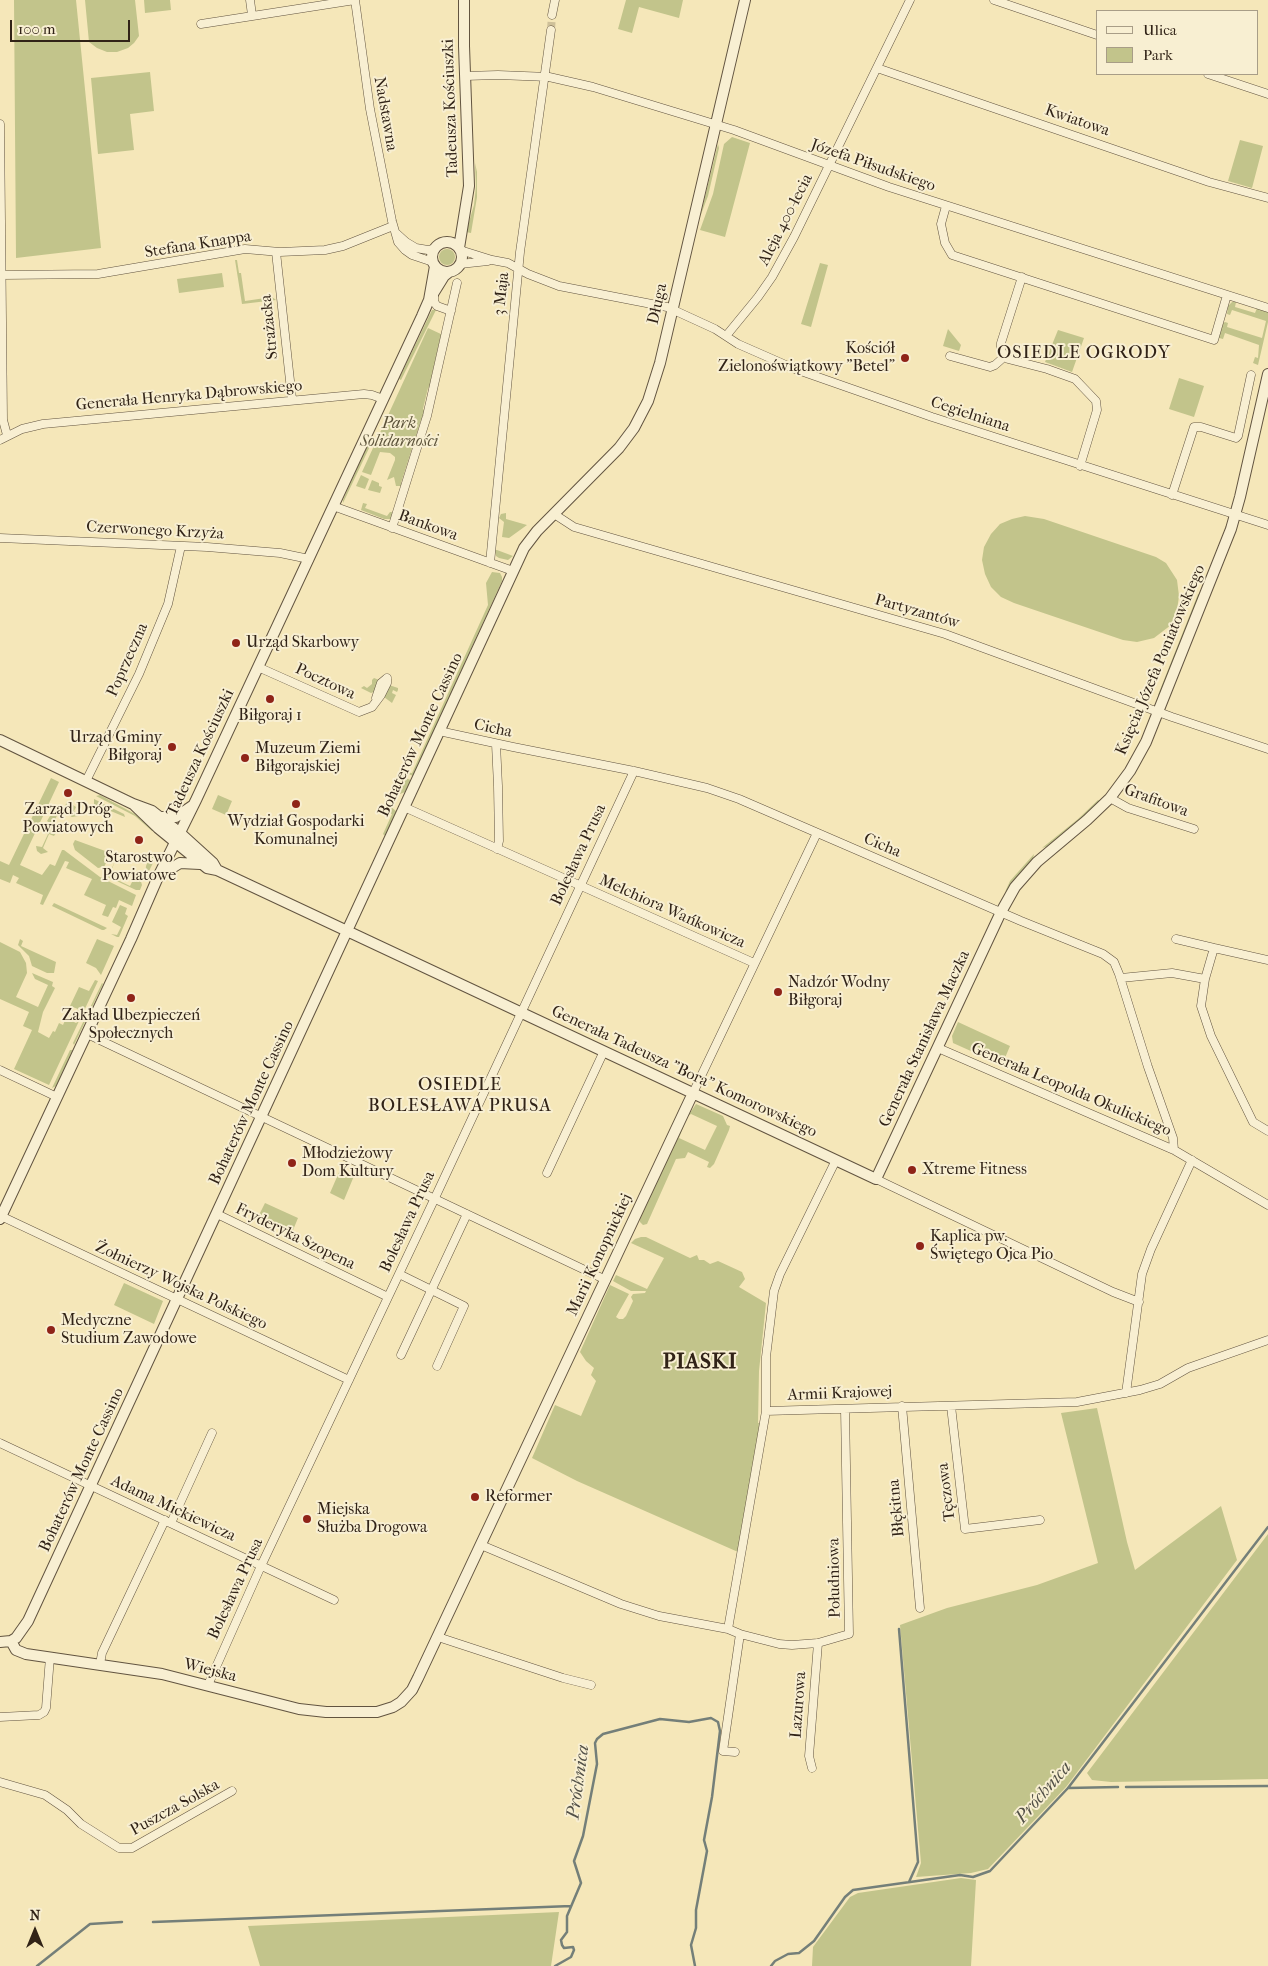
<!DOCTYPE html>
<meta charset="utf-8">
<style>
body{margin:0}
#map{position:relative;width:1268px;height:1966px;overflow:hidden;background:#f5e7b9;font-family:"IM FELL French Canon",serif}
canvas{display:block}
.legend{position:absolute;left:1096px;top:10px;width:162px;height:65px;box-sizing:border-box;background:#f8efd2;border:1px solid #a89d87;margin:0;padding:6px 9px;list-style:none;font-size:15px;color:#312317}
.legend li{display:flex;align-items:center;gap:10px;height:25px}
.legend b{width:25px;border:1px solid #a89d87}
.north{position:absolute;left:10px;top:1906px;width:50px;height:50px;-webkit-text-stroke:4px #f8efd2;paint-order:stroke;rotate:0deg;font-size:14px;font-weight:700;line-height:20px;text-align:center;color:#312317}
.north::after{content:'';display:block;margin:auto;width:18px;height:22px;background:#312317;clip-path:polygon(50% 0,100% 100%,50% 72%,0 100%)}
.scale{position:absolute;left:10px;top:20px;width:120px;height:22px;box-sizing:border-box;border:2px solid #312317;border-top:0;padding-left:6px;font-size:15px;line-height:18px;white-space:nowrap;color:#312317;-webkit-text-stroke:4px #f8efd2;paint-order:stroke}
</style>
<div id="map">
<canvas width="1268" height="1966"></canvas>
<ul class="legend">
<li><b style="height:6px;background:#f8efd2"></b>Ulica</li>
<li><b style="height:14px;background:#c2c48b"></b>Park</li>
</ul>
<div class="north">N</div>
<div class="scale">100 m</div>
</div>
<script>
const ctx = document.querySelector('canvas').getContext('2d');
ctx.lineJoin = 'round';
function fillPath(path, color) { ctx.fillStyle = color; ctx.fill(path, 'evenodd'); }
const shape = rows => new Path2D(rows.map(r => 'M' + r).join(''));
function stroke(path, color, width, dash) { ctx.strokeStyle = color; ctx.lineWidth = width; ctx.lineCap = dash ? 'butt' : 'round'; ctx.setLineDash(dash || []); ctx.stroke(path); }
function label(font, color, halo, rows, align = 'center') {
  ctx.font = font + ' "IM FELL French Canon",serif'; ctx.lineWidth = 4; ctx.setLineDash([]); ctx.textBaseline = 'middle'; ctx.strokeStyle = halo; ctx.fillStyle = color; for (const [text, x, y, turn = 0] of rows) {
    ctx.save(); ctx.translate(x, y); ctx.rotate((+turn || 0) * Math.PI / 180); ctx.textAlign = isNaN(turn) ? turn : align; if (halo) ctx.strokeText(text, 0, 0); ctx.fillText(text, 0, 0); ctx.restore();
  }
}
const green = shape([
 [14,0,76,0,101,248,16,258],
 [85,0,135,0,139,36,134,43,128,48,117,52,107,52,97,48,89,42],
 [144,0,170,0,171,10,145,13],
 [626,0,683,0,679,18,639,7,632,33,618,29],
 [150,72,154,111,130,114,134,150,98,154,91,78],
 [732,137,750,143,725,237,700,230,713,194,724,144],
 [1240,140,1263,146,1252,188,1228,181],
 [718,144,719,148,708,196,700,217],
 [475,163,477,172,477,197,471,233,466,232,474,205,476,186],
 '439 257a8 8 0 1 1 16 0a8 8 0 1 1-16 0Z',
 [235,260,237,260,239,273,241,273,245,301,272,297,276,300,242,304],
 [820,263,828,265,811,327,801,324],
 [222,273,224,287,179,293,177,279],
 [1232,302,1236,302,1235,307,1255,313,1257,308,1268,312,1268,322,1258,365,1253,363,1255,357,1258,358,1259,345,1225,333,1223,339,1219,338,1219,334,1222,324,1225,322,1228,323,1227,327,1262,338,1266,321,1232,310,1230,315,1227,314,1228,306],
 [432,310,436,310,401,380,399,379],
 [428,328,443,335,443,336,440,339,432,375,434,378,432,385,428,388,423,409,426,412,424,419,421,420,401,483,403,486,396,486,394,477,387,480,395,460,395,457,390,453,380,452,371,475,362,472],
 [948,329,961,345,959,351,943,346],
 [1058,330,1084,338,1072,372,1045,362],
 [1179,378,1204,386,1194,417,1169,409],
 [368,444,371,444,343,503,343,500],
 [361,475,369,479,365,489,356,486],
 [372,480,379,483,379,486,382,487,380,493,368,490],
 [363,503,367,504,365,508,387,516,390,512,392,512,392,519,384,519,361,510],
 [506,513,506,519,527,525,509,538,502,537,504,522,499,518,501,514],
 [1025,516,1044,519,1156,557,1166,563,1177,580,1179,596,1177,610,1171,625,1154,638,1137,642,1123,640,1014,603,1001,597,991,587,985,574,982,560,984,547,991,534,1000,524,1012,519],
 [495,550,497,550,513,556,508,560,499,558,496,556],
 [492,572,500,573,502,577,502,581,413,776,404,772,412,773,488,605,486,583],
 [1198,594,1200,594,1160,696,1158,695],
 [374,678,379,680,374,692,371,693,361,688,364,686,367,688,372,684,372,680],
 [389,685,398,688,398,690,397,692,393,690,392,693,396,695,392,703,384,697],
 [402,777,411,780,405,792,400,794,396,790],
 [51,778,59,782,20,865,42,875,50,864,55,866,62,850,64,850,100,877,136,895,132,906,119,900,116,908,113,907,108,917,102,915,106,905,84,895,92,879,66,868,69,862,65,861,43,905,40,904,43,895,16,883,19,878,13,875,10,883,0,879,0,861,9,865],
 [100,795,135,814,153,830,152,831,135,816,96,796],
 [218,795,232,801,226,815,212,809],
 [94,799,124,814,125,817,94,804],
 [1098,800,1100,801,1088,813,1048,846,1042,848,1078,819],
 [67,801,76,807,74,811,78,814,78,816,72,817,65,813,64,809],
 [391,807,396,811,396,813,385,836,383,834,392,814,386,812,388,808],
 [57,810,58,813,51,830,56,833,54,836,49,834,43,848,48,852,41,854,37,851,36,846,42,847,48,834,43,831,44,828,50,829,52,825,47,821,53,811],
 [75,840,108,852,109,857,104,867,98,868,75,850,73,844],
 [158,853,145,879,146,866,149,859],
 [118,854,109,876,130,886,136,874,139,875,142,885,140,890,136,890,108,877],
 [1034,854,1033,859,1005,892,1010,881],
 [54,903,105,927,107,928,104,930,102,930,52,906],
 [120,905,127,908,125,914,128,916,119,937,117,937,111,934,117,935,121,927,112,922],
 [20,939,23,941,21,946,56,962,54,973,47,973,32,966,29,956,18,945],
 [97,939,114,946,101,975,96,968,86,963],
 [0,942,20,952,26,963,27,973,16,997,38,1007,48,985,35,979,32,973,53,982,52,986,55,988,43,1012,38,1032,49,1038,53,1031,55,1032,59,1023,63,1025,66,1018,76,1023,79,1021,49,1085,14,1069,32,1030,23,1026,29,1012,0,999],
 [95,980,98,981,82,1015,77,1013,78,1009,70,1006,79,987,89,991],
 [102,983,103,984,74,1045,73,1043],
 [958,1022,1010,1046,1002,1065,953,1043,952,1036],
 [70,1050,73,1050,56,1086,52,1088],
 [696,1104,723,1116,727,1125,730,1126,729,1130,714,1164,710,1168,707,1167,709,1162,688,1152,685,1158,676,1159,647,1224,643,1225,640,1222,640,1218,687,1117,679,1138,705,1150,717,1126,691,1114,688,1116],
 [340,1170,354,1176,344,1200,330,1193],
 [265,1203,298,1218,291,1235,257,1219],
 [641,1237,646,1237,690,1258,697,1255,699,1260,704,1260,710,1264,718,1261,742,1272,745,1279,739,1287,766,1303,759,1371,758,1423,761,1423,738,1552,577,1481,532,1458,555,1405,581,1416,596,1381,591,1375,594,1368,586,1361,580,1352,610,1285,629,1294,616,1317,619,1319,623,1319,626,1316,633,1301,631,1297,633,1294,645,1293,646,1291,631,1291,613,1281,616,1275,647,1289,664,1258,631,1243,635,1239],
 [124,1283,163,1301,154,1324,114,1305],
 [1097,1408,1127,1542,1135,1570,1221,1506,1237,1560,1066,1787,988,1869,971,1873,916,1877,921,1863,900,1625,947,1608,1037,1585,1098,1563,1061,1413],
 [1268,1534,1268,1779,1111,1782,1092,1780,1087,1773],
 [961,1878,976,1880,971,1966,812,1966,813,1947,850,1897,858,1893],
 [559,1912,551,1966,260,1966,248,1926]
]);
const stream = shape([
 [899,1629,918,1862,909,1882],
 [1126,1787,1268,1786],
 [1068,1788,1118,1787],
 [153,1922,571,1906],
 [37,1966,90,1924,122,1922],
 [555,1966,571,1957,574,1950,573,1947,564,1948,562,1945,561,1940,567,1932,567,1916,581,1883,574,1861,583,1836,597,1764,595,1743,597,1739,603,1734,660,1719,689,1722,711,1718,718,1722,720,1731,712,1797,704,1840,707,1851,696,1910,696,1928,691,1945,695,1966],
 [771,1966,775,1961,788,1954,799,1953,814,1941,845,1897,853,1890,960,1875,973,1877,990,1871,1068,1788,1268,1527]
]);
const minorTunnel = shape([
 [551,30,552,15]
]);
const minor = shape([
 [250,0,252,15],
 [355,0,370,109,392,221,398,242,405,250,412,255,433,262],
 [994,0,1097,35],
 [552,15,555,0],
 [201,24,355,0],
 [877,68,1209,182,1268,198],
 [1208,74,1268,94],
 [465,76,498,75,549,77,593,87,734,130,889,187,1268,308],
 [0,124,3,420,7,435],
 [946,206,941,224,945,243,952,255,1214,340,1227,295],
 [396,233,406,242,416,248,428,250,434,249],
 [460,250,492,260,508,263,528,274,559,286,667,307,715,329,738,344,795,369,932,417,1268,525],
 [276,252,292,399],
 [460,264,488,261],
 [2,275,98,274,245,249,280,252,325,250,343,246,393,226],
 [1022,277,1001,343,1001,351,1008,359,1047,369,1075,379,1096,401,1097,410,1080,466],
 [434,295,434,302,437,306,451,311],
 [726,336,758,297,772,277,794,237,910,0],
 [950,356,990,367,995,365,1004,357],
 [0,440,22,429,43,424,364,394,372,395,383,399],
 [1172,495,1194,427,1201,427,1236,438,1238,436,1251,375],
 [333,506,513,571],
 [554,514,574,527,945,634,1172,717,1268,749],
 [392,528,427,416,457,283],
 [0,538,207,547,280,553,309,559],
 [490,563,520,252,551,30],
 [258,667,359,712,372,707,381,695,387,683,387,678],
 [376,698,381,683,387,678],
 [439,731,513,747,634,771,707,788,739,799,1021,921,1103,954,1114,962,1119,974,1148,1067,1173,1138,1174,1150],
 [496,744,498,786,499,841,497,849],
 [86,781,139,674,168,604,181,546],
 [1110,798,1128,808,1194,829],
 [404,807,754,963],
 [1176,939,1214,948],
 [1121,978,1172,973,1205,979,1201,1006,1211,1036,1253,1122,1268,1131],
 [1205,979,1214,948,1268,960],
 [87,1034,606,1280],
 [938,1048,1174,1150,1268,1205],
 [0,1070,57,1097],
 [693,1093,817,833],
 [547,1173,604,1051],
 [876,1179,1113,1292,1139,1302],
 [217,1214,388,1297],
 [1,1216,349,1380],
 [399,1274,464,1306,437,1366],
 [401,1355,467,1214],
 [1126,1393,1142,1274,1151,1249,1192,1160],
 [902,1406,920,1608],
 [951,1406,965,1529,1040,1520],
 [766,1411,766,1357,774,1291,780,1274,836,1160],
 [0,1443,334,1600],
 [171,1523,212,1433],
 [481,1545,621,1604,659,1616,728,1629,740,1634,723,1751,735,1752],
 [728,1629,766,1411,1077,1402,1140,1390,1160,1384,1188,1368,1268,1340],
 [740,1634,779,1644,792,1645,818,1643,849,1634,845,1409],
 [438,1637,563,1678,591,1685],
 [100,1664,102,1653,165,1520],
 [208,1685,261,1566,433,1202,634,771],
 [0,1717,39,1715,44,1712,46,1708,50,1657],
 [812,1768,809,1756,818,1643],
 [0,1782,45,1795,67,1810,81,1824,119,1848,132,1848,232,1791]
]);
const tertiary = shape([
 '432 257a15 15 0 1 1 30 0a15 15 0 1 1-30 0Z',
 [459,248,469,186,464,46,464,0],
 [431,297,444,276,449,272],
 [0,740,133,804,152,811,180,833,213,863,217,870],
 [133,804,158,828,207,868,217,870,876,1179,1001,912,1015,887,1037,862,1087,820,1110,798,1130,771,1146,742,1231,529,1240,497,1268,374],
 [160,817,176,817,192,806],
 [159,876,180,863,200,864],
 [0,1219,131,939,158,877,196,800,422,316,429,300,435,266],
 [11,1641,16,1650,26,1654,162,1674,299,1709,326,1712,377,1712,393,1707,401,1702,412,1690,418,1678,693,1093],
 [0,1642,11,1641,16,1638,28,1621,524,548,537,531,619,448,634,428,648,401,660,363,745,0]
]);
const markers = [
 [905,358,5,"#8f2418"],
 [236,643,5,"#8f2418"],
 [270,699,5,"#8f2418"],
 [172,747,5,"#8f2418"],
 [245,758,5,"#8f2418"],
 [68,793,5,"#8f2418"],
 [296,804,5,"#8f2418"],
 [139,840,5,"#8f2418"],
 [778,992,5,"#8f2418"],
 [131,998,5,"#8f2418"],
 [292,1163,5,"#8f2418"],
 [912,1170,5,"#8f2418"],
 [920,1246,5,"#8f2418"],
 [51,1330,5,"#8f2418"],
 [475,1497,5,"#8f2418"],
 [307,1519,5,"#8f2418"]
];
const streetNames = [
 ["Tadeusza Kościuszki",451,108,-92],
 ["Nadstawna",385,114,80],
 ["Kwiatowa",1077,121,19],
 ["Józefa Piłsudskiego",873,166,19],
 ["Aleja 400-lecia",786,220,-63],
 ["Stefana Knappa",198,245,-9],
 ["3 Maja",502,294,-84],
 ["Długa",658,304,-77],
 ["Strażacka",270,327,-96],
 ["Generała Henryka Dąbrowskiego",189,396,-5],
 ["Cegielniana",970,415,18],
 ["Bankowa",428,526,20],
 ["Czerwonego Krzyża",155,531,3],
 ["Partyzantów",917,612,16],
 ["Poprzeczna",128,660,-66],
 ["Księcia Józefa Poniatowskiego",1161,660,-67],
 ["Pocztowa",325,682,25],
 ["Cicha",493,729,12],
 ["Bohaterów Monte Cassino",421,735,-65],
 ["Tadeusza Kościuszki",201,753,-65],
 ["Grafitowa",1156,801,20],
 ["Cicha",882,846,23],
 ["Bolesława Prusa",579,855,-65],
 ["Melchiora Wańkowicza",672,912,24],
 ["Generała Stanisława Maczka",925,1039,-65],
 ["Generała Tadeusza \"Bora\" Komorowskiego",684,1072,25],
 ["Generała Leopolda Okulickiego",1071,1090,23],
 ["Bohaterów Monte Cassino",252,1103,-65],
 ["Bolesława Prusa",408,1222,-65],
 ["Fryderyka Szopena",295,1237,26],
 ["Marii Konopnickiej",600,1255,-65],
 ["Żołnierzy Wojska Polskiego",181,1286,25],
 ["Armii Krajowej",840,1394,-2],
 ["Bohaterów Monte Cassino",82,1470,-65],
 ["Tęczowa",947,1492,-97],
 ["Błękitna",897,1508,-95],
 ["Adama Mickiewicza",173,1509,25],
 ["Południowa",835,1578,-91],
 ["Bolesława Prusa",236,1589,-65],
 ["Wiejska",210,1671,14],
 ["Lazurowa",799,1705,-86],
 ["Puszcza Solska",175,1808,-29]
];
const poiNames = [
 ["Kościół",895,349,"right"],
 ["Zielonoświątkowy \"Betel\"",895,367,"right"],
 ["Urząd Skarbowy",246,643],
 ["Biłgoraj 1",270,716,"center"],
 ["Urząd Gminy",162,738,"right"],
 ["Biłgoraj",162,756,"right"],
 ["Muzeum Ziemi",255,749],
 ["Biłgorajskiej",255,767],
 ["Zarząd Dróg",68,810,"center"],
 ["Powiatowych",68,828,"center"],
 ["Wydział Gospodarki",296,822,"center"],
 ["Komunalnej",296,840,"center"],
 ["Starostwo",139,858,"center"],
 ["Powiatowe",139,876,"center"],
 ["Nadzór Wodny",788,983],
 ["Biłgoraj",788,1001],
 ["Zakład Ubezpieczeń",131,1016,"center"],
 ["Społecznych",131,1034,"center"],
 ["Młodzieżowy",302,1154],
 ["Dom Kultury",302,1172],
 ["Xtreme Fitness",922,1170],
 ["Kaplica pw.",930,1237],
 ["Świętego Ojca Pio",930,1255],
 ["Medyczne",61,1321],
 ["Studium Zawodowe",61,1339],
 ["Reformer",485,1497],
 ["Miejska",317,1510],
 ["Służba Drogowa",317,1528]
];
const parkNames = [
 ["Park",399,424],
 ["Solidarności",399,442]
];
const neighbourhoodNames = [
 ["OSIEDLE OGRODY",1084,354],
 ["OSIEDLE",460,1086],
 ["BOLESŁAWA PRUSA",460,1107]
];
const waterNames = [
 ["Próchnica",579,1782,-82],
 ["Próchnica",1044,1793,-49]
];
const districtNames = [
 ["PIASKI",700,1363]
];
fillPath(green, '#c2c48b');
stroke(stream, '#747f79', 2.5);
stroke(minorTunnel, '#cec099', 8, [8, 4]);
stroke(minor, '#625440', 9);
stroke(tertiary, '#625440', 12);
stroke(minor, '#f8efd2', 8);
stroke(tertiary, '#f8efd2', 10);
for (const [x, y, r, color] of markers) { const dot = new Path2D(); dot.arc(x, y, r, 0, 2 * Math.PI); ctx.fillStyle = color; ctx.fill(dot); stroke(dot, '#f8efd2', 2); }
label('16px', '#312317', '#f8efd2', streetNames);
label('16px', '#312317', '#f8efd2', poiNames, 'left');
label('italic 16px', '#5c533a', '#f8efd2', parkNames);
ctx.letterSpacing = '1px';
label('18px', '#312317', '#f8efd2', neighbourhoodNames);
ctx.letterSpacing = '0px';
label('italic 18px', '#535148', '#f8efd2', waterNames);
ctx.letterSpacing = '1px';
label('bold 21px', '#312317', '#f8efd2', districtNames);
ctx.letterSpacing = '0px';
</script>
